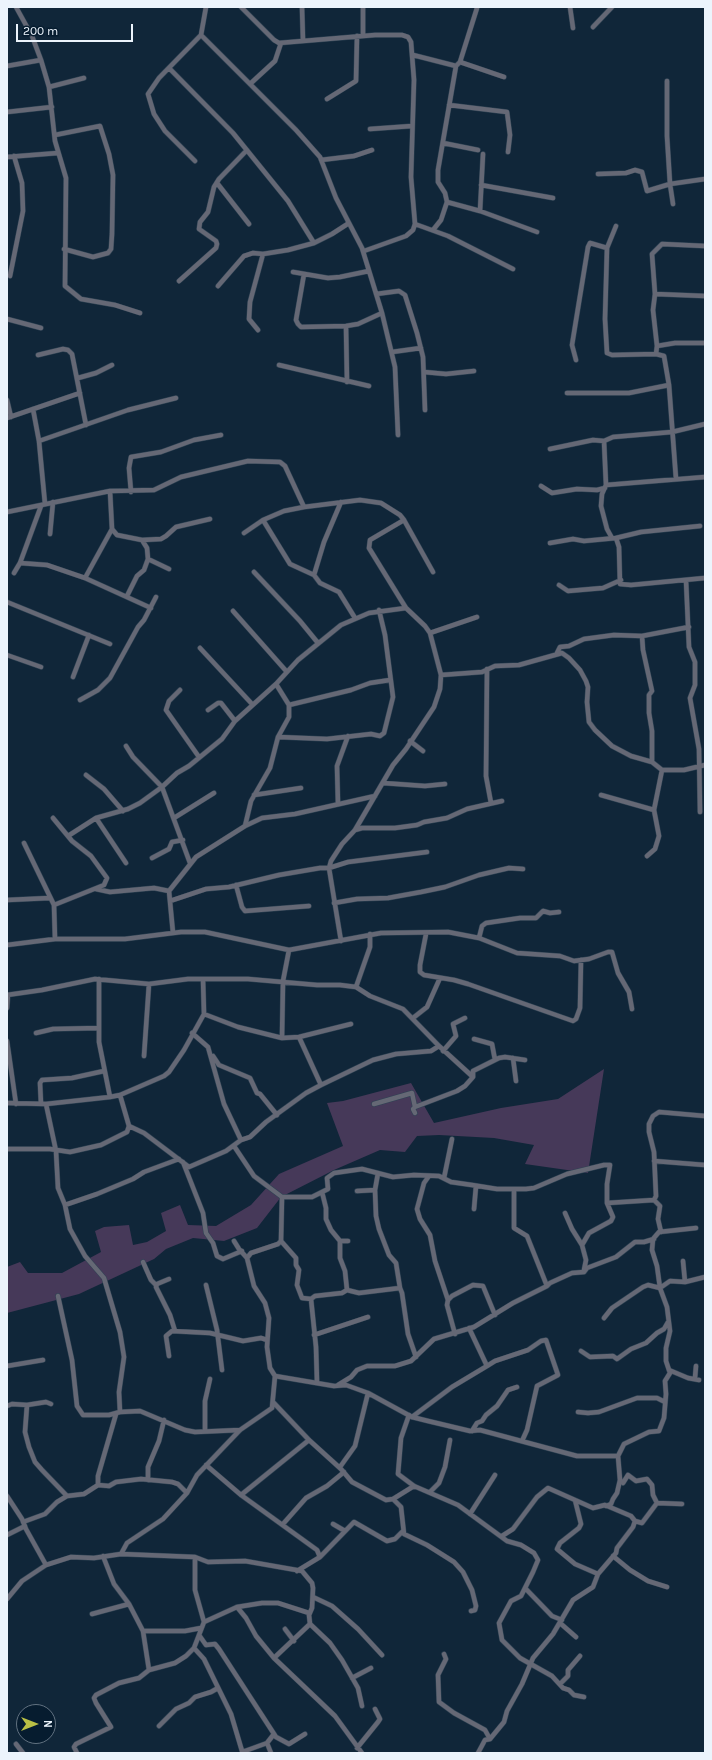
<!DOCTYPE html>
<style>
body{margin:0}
#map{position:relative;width:712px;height:1760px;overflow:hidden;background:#102639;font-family:Karla,sans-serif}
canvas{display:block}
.frame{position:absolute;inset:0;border:8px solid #ecf4fc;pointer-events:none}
.north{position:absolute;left:16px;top:1704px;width:40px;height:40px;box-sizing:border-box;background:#061c2f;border:1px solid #627281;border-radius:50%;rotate:90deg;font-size:11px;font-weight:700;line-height:16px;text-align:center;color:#ecf4fc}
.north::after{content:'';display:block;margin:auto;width:14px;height:18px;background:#bac045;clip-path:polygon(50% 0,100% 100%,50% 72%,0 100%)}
.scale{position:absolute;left:16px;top:24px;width:117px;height:18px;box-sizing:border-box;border:2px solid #ecf4fc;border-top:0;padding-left:5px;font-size:12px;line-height:14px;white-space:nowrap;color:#ecf4fc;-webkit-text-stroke:3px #061c2f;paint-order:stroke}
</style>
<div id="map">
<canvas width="712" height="1760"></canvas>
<div class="frame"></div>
<div class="north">N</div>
<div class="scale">200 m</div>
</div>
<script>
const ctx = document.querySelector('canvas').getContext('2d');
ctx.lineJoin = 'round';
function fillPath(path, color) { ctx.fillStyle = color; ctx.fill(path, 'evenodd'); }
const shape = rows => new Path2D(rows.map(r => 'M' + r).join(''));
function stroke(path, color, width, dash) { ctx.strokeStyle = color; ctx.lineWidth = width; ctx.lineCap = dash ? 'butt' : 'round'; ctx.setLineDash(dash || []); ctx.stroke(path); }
const green = shape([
 [604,1069,588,1173,525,1164,534,1145,494,1138,439,1135,417,1136,405,1152,380,1150,334,1170,281,1197,257,1228,224,1241,193,1238,166,1249,154,1259,79,1294,7,1313,7,1267,20,1262,28,1273,62,1273,101,1252,95,1231,104,1227,129,1225,133,1245,147,1242,166,1231,161,1213,180,1205,188,1225,216,1226,251,1205,279,1174,343,1146,327,1103,343,1101,411,1083,434,1123,501,1108,558,1099]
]);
const street = shape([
 [16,7,32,36,41,60,49,87,55,141,66,178,65,286,81,299,115,305,140,313],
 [241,7,274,40,279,43,375,35,402,35,408,37,411,42,414,80,411,177,415,224,413,230,406,236,364,251],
 [302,7,303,41],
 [363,7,363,35],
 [570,7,573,28],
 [593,27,612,7],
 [201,35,296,130,320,157,336,198,362,248,382,313,395,367,398,435],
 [413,55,456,66],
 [460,62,504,77],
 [7,66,41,60],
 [169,68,233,133,288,201,314,243],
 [667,81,667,136,670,184,673,204],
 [250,84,275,61,281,43],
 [49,87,84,78],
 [327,99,356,81,357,36],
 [449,105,507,112,510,135,508,152],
 [7,112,52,107],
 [370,129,412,126],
 [55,135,100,126,109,154,113,175,112,234,111,249,108,253,93,257,64,249],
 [443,143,478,150],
 [7,157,58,153],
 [321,160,354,156,372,150],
 [195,161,165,131,154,114,148,94,159,78,201,35,206,7],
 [598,174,626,173,635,170,642,172,647,191,670,184,705,179],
 [217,183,249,224],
 [481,185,553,198],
 [447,202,480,211,537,232],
 [480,211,483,154],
 [415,224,448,236,513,269],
 [616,226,607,248,605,319,607,353,612,355,656,354],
 [433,230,441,220,447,202,445,193,438,182,438,170,456,66,460,62,477,8],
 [293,272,328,278,340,277,369,271],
 [304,274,296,320,298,324,301,327,346,326,358,324,382,313],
 [10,276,23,211,22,183,14,156],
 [179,281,216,248,217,244,216,241,199,229,200,222,208,212,214,187,219,179,247,150],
 [218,286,244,256,253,253,263,254,288,250,314,243,332,234,349,223],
 [376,294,399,291,405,295,417,333,423,357,425,410],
 [655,294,705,296],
 [7,319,41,328],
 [346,326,347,382],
 [258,330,249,319,250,302,263,254],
 [657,346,675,343,705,343],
 [392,352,421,348],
 [38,355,63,349,68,350,72,354,86,425],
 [576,360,572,345,588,247,590,243,607,248],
 [279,365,369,386],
 [424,372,446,374,474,371],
 [78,378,96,373,112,365],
 [567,393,629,393,669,385],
 [7,400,11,417],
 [33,409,39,441,45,504],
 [7,418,80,393],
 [39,441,128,410,176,398],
 [604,441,606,485,602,494,601,506,607,529,612,538],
 [550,449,593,440,604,441,613,437,672,432,705,424],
 [676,479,669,385,664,356,656,354,657,346,653,310,655,294,652,254,662,244,705,246],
 [606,485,705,477],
 [541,486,552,493,577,489,597,490,605,488],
 [131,492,129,468,131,457,161,452,194,440,221,435],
 [7,512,110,491,154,490,181,477,248,461,280,462,285,466,304,507],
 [263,520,290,564,314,575,320,583,339,592,355,618],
 [112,529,117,535,142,540,147,548,148,559,144,570,137,576,127,596],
 [244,533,263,520,284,511,304,507,360,500,381,503,400,515,404,520],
 [50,534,53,502],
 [616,538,619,547,620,584,631,585,705,578],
 [142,540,161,539,166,536,176,527,210,519],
 [550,543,573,539,584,541,616,538,641,532,700,526],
 [148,559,169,569],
 [20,563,47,565,85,578,151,608],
 [254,572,300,621,318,643],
 [14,573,20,563,41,506],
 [314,575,324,542,341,502],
 [85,578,112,529,110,491],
 [686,580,689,647,695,662,695,685,690,698,699,749,700,812],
 [559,585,568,591,603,588,621,580],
 [7,602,110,644],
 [233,611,287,672],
 [430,633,477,617],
 [642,636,643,650,652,691,649,695,649,713,652,731,652,762],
 [200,648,252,704],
 [557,653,560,647,569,646,584,639,614,635,642,636,689,627],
 [7,655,41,667],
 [487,669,486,776,491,803],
 [441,675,482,672,495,666,519,665,562,653,569,658,580,670,586,681,588,687,587,702,589,722,595,730,612,746,631,756,652,762,662,770,684,770,705,765],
 [73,677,89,635],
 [180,690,169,701,166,710,199,757],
 [80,700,98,690,110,678,138,627,144,620,156,597],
 [289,705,351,690,370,683,390,680],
 [208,710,218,703,221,703,235,721],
 [278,737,327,739,371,734,380,736,384,733,393,697,385,635,379,610],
 [410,741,423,751],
 [126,746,133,757,162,787,190,863],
 [86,775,104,789,123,811],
 [383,783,425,786,445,784],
 [254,795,301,788],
 [601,795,654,810],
 [338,804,337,766,348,736],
 [53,818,72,841,91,856,107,878,104,885,54,905],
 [96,818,126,863],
 [174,818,214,793],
 [245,826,251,801,270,768,278,737,289,717,289,705,276,684],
 [355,830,362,828,395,828,417,825,424,822,447,818,467,809,502,801],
 [68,836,96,818,128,809,140,803,162,787,177,773,189,766,222,739,235,721,276,684,298,660,341,625,369,613,406,608],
 [24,843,54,905,55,939],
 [647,856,655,849,659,836,654,810,662,770],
 [152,858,169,849,172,842,183,840],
 [236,885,242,907,245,911,309,906],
 [96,889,110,892,154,888,169,891],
 [7,900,50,898],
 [170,901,206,889,229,887,279,875,320,868,329,868,348,862,427,852],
 [334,903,357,899,388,898,421,892,445,887,479,875,509,868,523,869],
 [173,933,169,891,196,857,245,826,262,818,295,814,375,796],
 [426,934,420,965,420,972,424,975,454,980,468,984,573,1021,576,1019,580,1008,581,960],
 [479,938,482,926,486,923,520,918,536,918,543,911,550,913,559,912],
 [341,941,329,868,331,861,342,844,355,830,393,765,406,749,434,707,440,689,441,675,430,633,425,626,406,608,401,600,369,548,370,540,404,520,433,572],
 [7,945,55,939,125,939,181,932,205,932,289,950,381,933,448,932,479,938,517,953,560,956,574,961,589,959,608,952,612,952,618,973,629,992,632,1009],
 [99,979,99,1042,110,1097],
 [356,987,370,947,370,934],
 [7,995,42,990,95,979,149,984,188,979,248,979,317,985,340,985,356,987,370,996,403,1009,439,1046,473,1077,473,1071,499,1058,505,1057,525,1060],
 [7,1008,8,995],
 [204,1014,238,1027,282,1038,299,1037,351,1024],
 [413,1018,427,1007,440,978],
 [36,1033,53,1029,99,1028],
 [192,1033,208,1047,224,1104,241,1140],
 [299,1037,321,1085],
 [282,1038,283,981,289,950],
 [474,1039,492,1044,495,1060],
 [7,1041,16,1104],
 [443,1051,456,1036,453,1024,465,1018],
 [144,1056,149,984],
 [213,1056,219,1065,250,1078,257,1093,260,1094,277,1115],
 [513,1058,516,1081],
 [7,1103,46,1104,110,1097,120,1095,164,1076,169,1072,184,1050,204,1014,203,979],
 [41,1104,40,1083,42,1080,72,1078,104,1071],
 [46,1104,56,1151,58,1188,65,1205,70,1229,85,1256,104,1278,120,1332,124,1357,119,1392,120,1412],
 [374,1104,412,1093,415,1107,413,1109,415,1113],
 [415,1107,457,1091,465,1086,473,1077],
 [129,1126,144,1133,189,1167,226,1151,241,1140,250,1137,266,1122,306,1093,321,1085,373,1060,396,1054,431,1051,439,1046],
 [234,1146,254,1176,282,1197],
 [7,1149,50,1149,70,1152,101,1145,127,1132,129,1126,120,1095],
 [654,1161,705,1165],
 [183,1162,203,1213,206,1233,213,1243,217,1256,223,1259,242,1251],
 [378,1173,375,1190,376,1216,379,1229,389,1255,396,1263,400,1288],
 [429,1176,424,1183,417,1209,420,1219,430,1235,435,1261,448,1300],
 [444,1178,452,1139],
 [514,1189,514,1228,527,1236,547,1286],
 [357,1191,375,1190],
 [322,1192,326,1208,326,1219,331,1230,340,1241,348,1241],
 [654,1200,656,1196,654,1152,649,1132,649,1124,653,1116,659,1112,705,1116],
 [607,1203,654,1200,660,1206,658,1219,661,1232],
 [65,1205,97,1194,133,1179,144,1172,179,1159],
 [474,1209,476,1186],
 [565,1213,572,1229,582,1245,586,1260,584,1270],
 [234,1241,239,1249,247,1258],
 [281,1241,296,1258,296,1265,299,1270,297,1285,302,1298,311,1299],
 [683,1261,685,1282],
 [143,1262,151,1280,156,1285],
 [169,1279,157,1284,156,1287,170,1315,175,1331],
 [206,1285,217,1330,222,1370],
 [347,1290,359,1293,400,1288,402,1293,408,1334,416,1357],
 [58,1296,72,1360,77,1406,83,1415,109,1415,120,1412,140,1411,185,1430,195,1432,240,1430],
 [604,1318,612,1308,643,1287,648,1285,660,1288,670,1281,685,1282,705,1277],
 [455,1334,447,1305,448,1300,452,1296,473,1285,483,1286,495,1315],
 [314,1335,368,1317],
 [581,1351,590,1357,613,1356,617,1359,631,1349,646,1343,657,1333,664,1329,668,1322],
 [169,1356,166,1336,172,1331,210,1333,243,1341,261,1338,267,1340],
 [7,1366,43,1360],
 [487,1366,495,1361,528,1350,541,1341,546,1340,558,1375,537,1386,527,1430,522,1441],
 [669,1370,688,1378,699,1380],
 [275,1376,334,1386,346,1385,368,1393,412,1417,428,1421,470,1431,480,1430,577,1456,618,1456],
 [695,1378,696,1366],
 [317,1382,316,1347,311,1299,315,1296,342,1293,347,1290,345,1271,340,1258,340,1241],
 [338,1385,351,1377,357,1370,367,1366,395,1366,411,1361,434,1339,474,1327,513,1303,547,1286,550,1283,572,1273,584,1272,587,1268,616,1257,635,1242,644,1242,654,1239],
 [273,1402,309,1440,341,1469,352,1482,386,1500,393,1499,414,1486],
 [27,1405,25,1432,29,1447,35,1462,42,1470,67,1496,84,1494,98,1485,109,1486,116,1482,141,1479,172,1482,178,1484,187,1493],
 [7,1406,12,1404,27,1405,46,1402,51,1404],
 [578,1412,588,1413,599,1412,637,1398,657,1398,665,1402],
 [409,1415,401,1438,398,1474,414,1486,458,1505,507,1541,521,1545,534,1553,538,1560,533,1572,521,1596,511,1601,499,1623,502,1640,520,1658,552,1676,563,1688,569,1690,574,1695,584,1697],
 [412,1417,452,1387,487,1366,469,1328],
 [205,1431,205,1401,210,1379],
 [472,1431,477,1423,482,1421,486,1415,497,1406,508,1390,517,1387],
 [206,1465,241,1495,317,1550,320,1557,297,1571],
 [340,1467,355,1446,368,1393],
 [148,1480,148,1467,159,1441,164,1420],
 [620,1480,623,1483,628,1475,636,1481,647,1479,652,1485,653,1495,657,1503],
 [98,1485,98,1476,116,1414],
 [430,1492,439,1483,445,1467,450,1440],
 [241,1495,309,1440],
 [7,1496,22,1519,26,1529,46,1565],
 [393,1499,401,1507,404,1534,427,1545,454,1562,463,1572,472,1590,476,1606,475,1610,471,1611],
 [575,1500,581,1524,579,1528,560,1543,557,1549,575,1564,598,1574],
 [657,1503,682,1504],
 [606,1506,611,1504,613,1499,617,1493,620,1480,618,1456,624,1444,649,1432,659,1431,664,1418,666,1394,665,1381,670,1373,666,1361,666,1348,670,1331,667,1307,660,1288,657,1266,652,1250,653,1239,659,1232,696,1228],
 [470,1514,495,1475],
 [23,1522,45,1514,57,1502,67,1496],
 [283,1524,306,1498,327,1486,344,1472],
 [333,1524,345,1531],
 [7,1535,25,1526],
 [502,1536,513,1529,537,1497,548,1488,593,1508,605,1505,631,1516,635,1521,642,1523,657,1503],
 [121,1554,195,1557,208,1562,245,1561,302,1571,312,1583,313,1588,312,1608,309,1615,310,1624,330,1643,342,1660,358,1688,362,1706],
 [613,1556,630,1570,648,1581,667,1587],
 [320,1557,354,1522,387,1541,395,1539,403,1531],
 [525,1588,552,1616,562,1620],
 [313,1597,332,1606,358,1629,382,1655],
 [7,1599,22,1581,46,1565,71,1557,94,1558,121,1554,127,1543,163,1519,187,1493,197,1475,240,1430,272,1408,275,1376,270,1368,267,1347,269,1318,265,1303,254,1286,247,1258,251,1253,278,1244,281,1241,282,1197,312,1197,328,1189,327,1178,334,1173,362,1169,393,1177,414,1175,439,1176,451,1182,472,1185,497,1189,526,1189,534,1188,567,1174,604,1165,610,1165,607,1184,607,1203,613,1217,611,1221,589,1233,582,1245],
 [237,1607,262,1603,278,1603,309,1613],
 [92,1614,129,1604],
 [204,1622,237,1607,246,1618,256,1636,274,1658,335,1716,362,1753],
 [560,1623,576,1637],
 [285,1629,294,1641],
 [143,1631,185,1631,201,1628],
 [199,1635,206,1645,215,1644,219,1649,276,1737,289,1744,305,1734],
 [194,1648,204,1659,231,1714,242,1751,245,1751,267,1743,274,1734],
 [444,1654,446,1659,438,1675,439,1702,454,1713,485,1730,490,1739],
 [274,1658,310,1624],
 [149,1670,175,1663,186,1656,194,1648,204,1622,195,1590,195,1557],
 [352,1678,371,1668],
 [562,1682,568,1676,568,1670,580,1656],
 [159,1726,176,1709,189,1703,195,1697,211,1692,218,1688],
 [267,1743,271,1753],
 [16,1744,23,1753],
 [357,1748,378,1722,380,1719,375,1709],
 [77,1753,74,1747,76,1744,111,1727,96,1703,94,1698,96,1695,119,1683,139,1678,149,1670,143,1631,129,1604,114,1584,103,1556],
 [478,1753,485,1740,490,1739,504,1722,507,1711,522,1684,533,1658,553,1634,573,1600,593,1587,598,1574,616,1553,617,1548,633,1527,635,1521]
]);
fillPath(green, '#463959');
stroke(street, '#2f4354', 5.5);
stroke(street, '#656875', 4.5);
</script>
